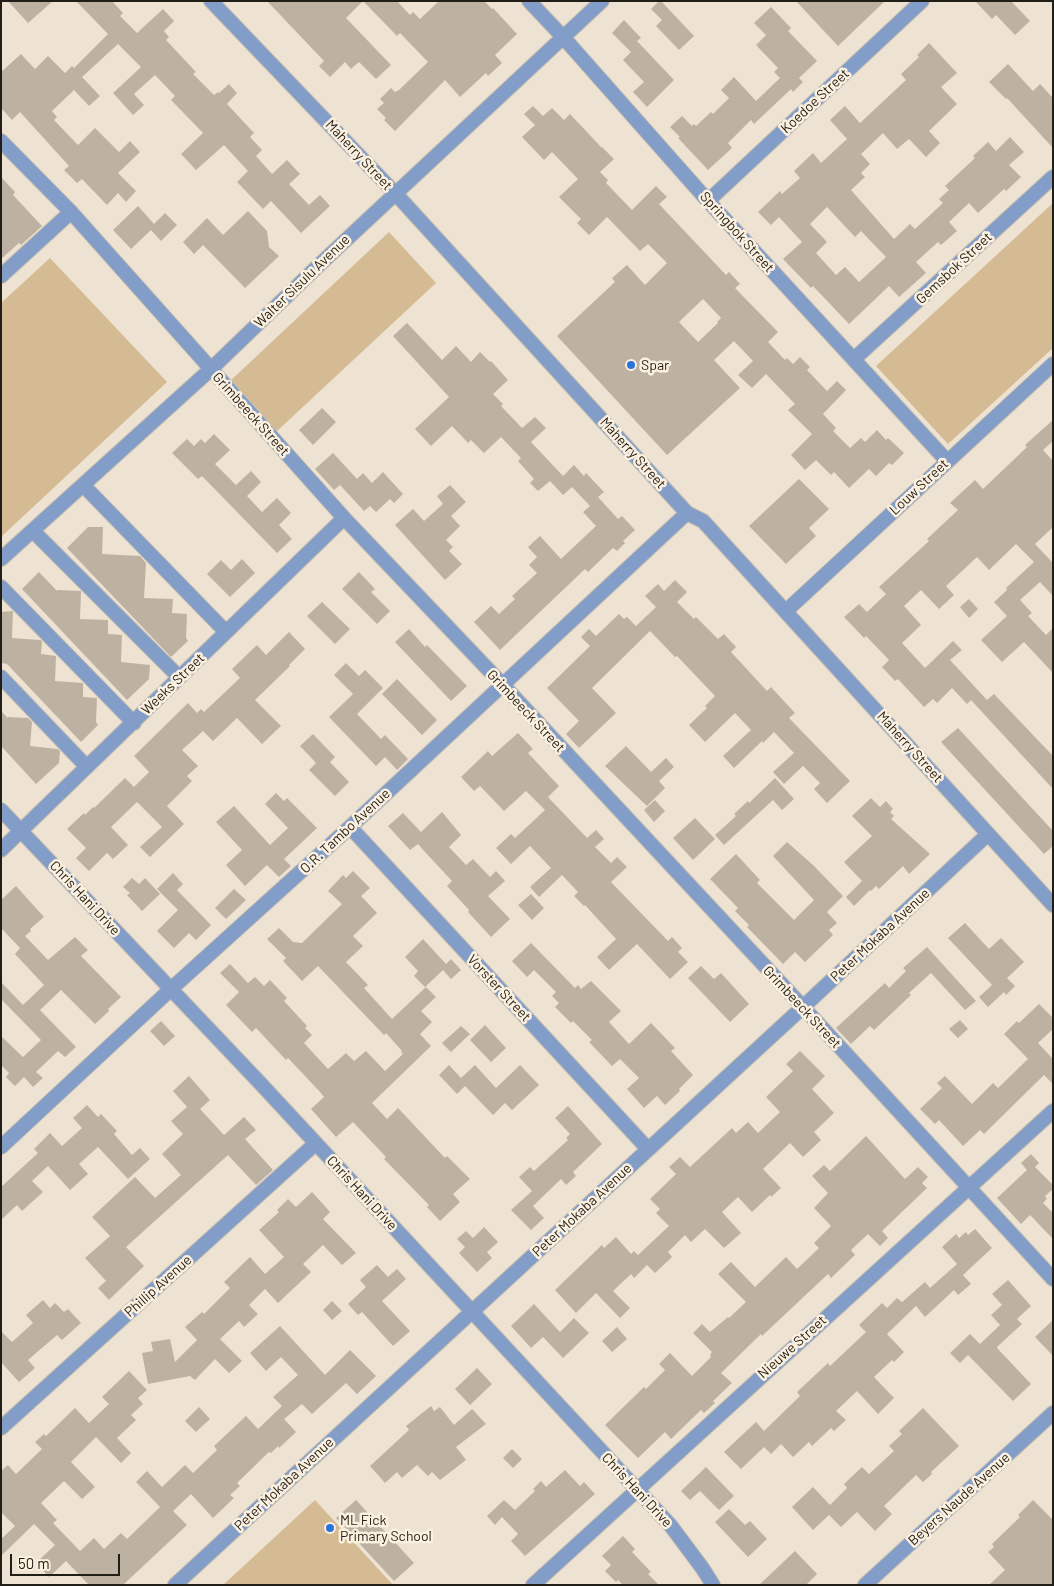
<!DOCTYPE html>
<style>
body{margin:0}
#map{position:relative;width:1054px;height:1586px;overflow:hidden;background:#eee3d2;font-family:Barlow,sans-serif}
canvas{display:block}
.frame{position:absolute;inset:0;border:2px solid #211d17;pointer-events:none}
.scale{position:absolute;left:10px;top:1554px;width:110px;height:22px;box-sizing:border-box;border:2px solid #211d17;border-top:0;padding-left:6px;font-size:15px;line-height:18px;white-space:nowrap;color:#211d17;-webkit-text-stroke:4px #fcf0df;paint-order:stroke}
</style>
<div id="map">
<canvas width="1054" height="1586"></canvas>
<div class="frame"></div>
<div class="scale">50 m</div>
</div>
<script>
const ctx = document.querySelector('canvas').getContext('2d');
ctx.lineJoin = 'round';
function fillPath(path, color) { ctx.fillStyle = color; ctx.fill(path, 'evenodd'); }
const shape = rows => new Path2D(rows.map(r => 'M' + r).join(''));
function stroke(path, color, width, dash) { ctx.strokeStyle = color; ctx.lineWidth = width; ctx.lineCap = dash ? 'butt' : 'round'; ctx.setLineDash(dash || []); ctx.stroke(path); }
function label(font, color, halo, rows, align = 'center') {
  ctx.font = font + ' Barlow,sans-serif'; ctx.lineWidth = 5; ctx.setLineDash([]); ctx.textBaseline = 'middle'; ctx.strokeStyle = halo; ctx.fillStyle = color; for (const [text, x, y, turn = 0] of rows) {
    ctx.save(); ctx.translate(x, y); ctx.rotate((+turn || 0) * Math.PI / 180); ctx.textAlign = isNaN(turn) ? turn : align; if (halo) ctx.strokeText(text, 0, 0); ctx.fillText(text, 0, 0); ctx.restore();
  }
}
const green = shape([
 [1053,203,1053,348,948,444,876,366],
 [389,232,436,283,276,432,229,382],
 [50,258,167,382,1,537,1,303],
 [315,1500,393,1585,223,1585]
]);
const building = shape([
 [8,1,53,1,28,23],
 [76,1,112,1,123,13,120,16,137,33,163,9,174,21,164,31,169,37,166,40,196,72,193,74,214,95,218,92,219,93,229,84,237,93,227,104,254,133,250,137,262,150,256,156,272,174,287,160,300,174,289,184,309,205,320,195,330,206,301,233,271,201,263,209,237,182,248,171,224,145,196,170,181,154,203,133,171,100,175,96,155,75,134,94,144,105,133,115,113,93,141,67,118,44,82,77,100,96,89,106,74,90,52,111,57,117,54,120,78,145,95,128,119,152,130,141,140,152,118,173,136,191,126,202,118,193,107,205,82,179,77,183,64,170,69,166,20,112,12,120,1,108,1,72,21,54,35,69,48,56,65,73,72,66,74,68,108,34],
 [267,1,397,1,410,15,413,12,420,19,439,1,484,1,492,9,493,8,517,34,495,55,502,63,488,76,486,73,460,97,445,80,395,131,384,120,386,118,377,109,384,103,380,99,391,88,395,92,399,90,428,62,400,33,397,36,363,1,346,18,391,65,376,79,359,62,351,69,345,62,330,77,319,66,324,61],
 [659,1,661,1,694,36,679,50,656,26,662,20,651,9],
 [796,1,885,1,838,46],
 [975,1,1011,1,1030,21,1015,35,996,15,992,19],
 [771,7,791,28,788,31,817,61,799,78,803,82,793,92,791,89,754,124,751,120,728,143,732,148,708,170,678,138,680,137,670,127,682,116,692,126,694,124,696,126,711,112,713,114,729,98,721,90,734,77,756,101,780,78,774,72,778,68,756,45,766,35,754,23],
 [624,20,641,38,637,41,674,80,647,107,633,92,644,82,623,60,631,52,612,33],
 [929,43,957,73,941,87,957,104,929,131,940,143,926,157,909,139,897,149,883,133,861,154,870,164,861,173,865,177,851,190,894,239,910,224,915,229,943,203,939,199,949,190,945,186,975,158,973,156,988,142,996,151,1010,137,1024,152,1009,165,1021,177,1006,191,1004,189,978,213,969,203,949,222,957,231,941,245,938,242,916,262,926,273,899,297,889,286,849,324,813,286,811,288,783,259,802,242,779,217,771,225,758,212,780,191,782,194,800,178,794,171,813,153,821,163,847,139,830,120,845,106,860,123,906,80,901,74,919,57,917,55],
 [827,207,855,237,861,231,886,257,859,282,845,267,836,275,816,253,827,242,810,224],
 [1008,64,1033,91,1040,84,1053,98,1053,148,1007,98,1006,99,989,82],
 [533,106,543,116,552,108,564,120,570,114,602,148,602,147,614,159,600,172,608,180,606,183,632,210,656,186,667,197,659,204,726,275,729,272,740,284,735,288,778,332,768,342,785,360,787,358,793,364,800,357,810,367,807,370,827,391,837,381,846,390,823,414,836,428,833,431,850,448,861,438,865,442,877,430,886,440,888,438,904,453,892,465,889,463,876,476,869,469,849,488,834,472,831,475,816,460,805,470,791,455,812,434,788,410,795,404,766,374,752,388,738,375,753,361,734,341,714,360,740,388,667,455,557,336,615,282,612,278,627,265,645,285,667,263,648,244,640,251,607,217,589,235,577,223,581,219,559,197,578,179,552,152,544,160,522,137,535,125,524,114],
 [703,299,721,318,717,322,718,323,698,342,679,322],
 [1,177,15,192,13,195,42,226,21,245,19,243,1,259],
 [138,206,154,224,165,213,177,225,161,241,151,230,131,249,113,230],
 [248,211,267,231,269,247,279,256,245,288,203,245,194,254,183,242,207,218,223,235],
 [407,323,442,360,456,346,471,362,480,352,490,362,491,361,508,380,493,394,503,404,501,406,522,428,535,417,546,428,531,442,563,476,574,465,584,476,586,473,604,492,598,497,618,519,622,516,635,530,623,541,625,543,617,551,613,548,588,572,585,569,500,650,474,622,491,606,499,614,515,599,512,596,537,573,529,565,537,557,528,547,540,536,561,559,596,526,583,512,590,506,572,487,563,495,550,481,538,491,530,483,534,479,518,461,521,458,501,437,484,453,471,440,468,443,452,426,431,446,415,429,449,397,393,336],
 [322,408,336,422,313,445,299,430],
 [1053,420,1053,441,1043,450,1053,461,1053,527,1035,544,1053,563,1053,596,1040,582,1020,600,1032,613,1028,616,1046,635,1053,628,1053,673,1024,642,1002,662,981,640,1007,616,994,602,1007,590,1006,588,1034,562,1016,544,989,570,977,557,946,586,954,595,939,609,921,590,904,606,921,625,902,643,925,668,953,641,962,650,950,660,987,700,994,694,1053,756,1053,789,971,700,967,704,952,688,937,703,933,699,924,707,898,679,895,681,882,667,889,660,866,636,864,638,844,617,859,604,867,612,886,594,879,587,929,541,927,539,958,510,950,503,975,480,983,489,1027,447,1025,445],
 [214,434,230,450,215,464,236,485,251,471,261,482,247,496,262,512,277,498,291,513,279,525,292,539,277,553,202,476,198,479,172,453,187,439,194,446,201,439,205,443],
 [333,453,357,479,363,473,372,483,383,472,403,494,394,503,390,499,376,512,370,506,364,511,340,485,334,490,315,469],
 [799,479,829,509,809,528,816,536,786,564,749,526],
 [450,485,466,502,451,516,460,526,446,540,453,547,449,551,462,564,445,580,395,525,413,509,424,521,443,504,437,496],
 [88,527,103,527,102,554,140,556,146,563,144,598,173,599,172,613,187,614,186,638,188,641,171,657,67,548],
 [242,559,255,573,230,597,207,574,221,560,231,570],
 [39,572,57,591,57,590,81,591,80,619,108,620,108,634,122,635,121,662,150,665,149,679,127,700,22,589],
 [359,572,375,589,371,592,390,611,377,624,342,589],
 [675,580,687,592,677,602,694,619,696,617,718,639,724,634,736,647,731,652,767,691,771,687,795,713,789,718,850,781,827,803,814,789,820,783,803,766,784,784,773,772,794,753,774,732,763,743,762,741,734,768,723,756,751,730,735,713,705,742,689,725,707,708,705,706,715,696,677,656,675,657,650,631,592,688,616,713,579,748,566,734,579,721,547,688,590,646,581,637,589,629,596,636,619,614,624,619,627,617,636,626,656,607,645,596,658,584,664,591],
 [969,599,978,609,969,618,960,607],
 [322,602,350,629,335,644,307,616],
 [13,611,12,638,40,640,42,641,41,654,56,656,55,681,83,683,83,697,97,698,96,722,98,725,81,742,7,664,1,663,1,612],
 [409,629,425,647,427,645,467,686,451,701,395,642],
 [289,632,305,649,289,665,290,666,255,700,281,726,262,744,237,718,213,741,203,731,182,750,198,766,187,776,192,781,167,806,184,824,150,857,140,847,162,827,137,802,111,827,128,845,113,859,107,853,89,871,76,858,86,848,67,829,84,813,85,815,93,807,94,808,125,778,134,787,149,772,134,756,188,703,197,713,201,709,204,712,240,678,232,669,257,645,266,655],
 [346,663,359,676,365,670,383,688,357,714,381,739,385,735,408,759,397,770,385,757,376,766,329,717,353,694,334,675],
 [397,679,437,720,422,735,382,694],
 [1,711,8,718,8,717,28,718,32,722,30,746,57,749,60,751,59,763,36,784,1,746],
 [958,728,1053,831,1053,846,1044,854,941,742],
 [518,733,533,749,528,753,559,786,548,797,587,838,596,830,604,839,595,847,611,863,617,857,627,867,611,882,668,941,672,937,682,948,678,952,688,962,670,979,637,944,609,970,597,957,616,939,585,905,584,906,574,896,578,892,562,875,539,897,530,887,551,868,530,846,511,864,496,848,511,834,515,838,545,810,526,791,504,811,480,786,474,791,461,777,488,751,492,756],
 [313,734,335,757,330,762,349,782,335,796,309,770,316,763,300,746],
 [626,746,651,772,666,758,674,767,659,781,665,788,647,806,605,766],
 [775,778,794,799,782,810,773,800,724,845,715,835,736,816,734,814,748,801,749,803],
 [276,793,284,801,287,798,317,828,284,859,291,866,279,877,267,865,245,886,226,865,242,850,216,822,234,806,270,845,288,828,265,804],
 [871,798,880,807,886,801,893,809,890,812,894,816,891,819,930,854,909,874,903,866,879,889,876,886,871,891,870,890,854,906,846,897,862,881,844,862,872,836,852,816],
 [655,800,665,811,654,822,644,810],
 [442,812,461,835,449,847,466,865,473,859,490,877,496,871,505,881,488,896,510,919,491,937,468,912,469,910,447,886,452,881,425,852,418,844,410,850,388,826,403,813,421,832],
 [695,818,715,839,693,860,673,838],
 [787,842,813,865,843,896,827,912,837,923,829,930,833,935,805,962,795,952,783,964,747,927,749,925,735,911,738,908,710,879,736,854,760,880,757,883,794,920,814,900,773,856],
 [353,871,370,888,361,896,377,913,353,936,363,946,346,962,368,985,364,988,392,1019,426,987,436,997,421,1011,432,1022,420,1034,431,1046,372,1103,387,1119,398,1108,445,1158,447,1156,470,1179,453,1194,460,1202,440,1221,427,1207,429,1205,384,1159,386,1157,353,1122,336,1137,311,1109,324,1097,321,1093,288,1058,286,1060,256,1028,252,1032,226,1005,239,992,220,973,230,964,248,983,255,977,264,986,270,980,287,998,284,1001,307,1026,305,1028,312,1035,304,1043,328,1069,346,1053,354,1061,366,1051,385,1071,403,1054,401,1052,402,1051,386,1033,384,1035,318,966,302,981,283,961,286,958,267,939,279,928,293,942,302,943,342,904,328,891,343,875,346,878],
 [173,873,183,884,177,890,211,925,196,940,189,933,174,948,157,931,178,910,157,889],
 [132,878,139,884,145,878,160,894,142,911,127,895,130,893,123,887],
 [16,886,44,917,30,929,31,931,25,936,48,960,75,937,88,950,81,956,121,997,108,1009,109,1011,95,1024,61,990,40,1010,76,1047,65,1057,58,1051,36,1072,43,1078,33,1087,24,1077,15,1086,6,1077,9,1073,1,1065,1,1036,23,1057,41,1040,1,999,1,982,23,1005,44,985,15,954,20,948,1,928,1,900],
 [234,889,246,900,226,919,215,908],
 [531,894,544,908,532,920,518,905],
 [965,923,989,949,1001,938,1024,962,1007,978,1015,986,1006,995,1004,992,988,1007,979,997,992,985,948,938],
 [423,939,446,964,451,959,461,970,451,979,443,970,425,987,414,976,418,971,405,957],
 [531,943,575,988,578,985,581,989,591,981,621,1011,609,1022,629,1044,651,1023,675,1048,671,1051,693,1075,679,1089,680,1091,665,1105,657,1096,644,1108,627,1089,639,1078,620,1059,612,1066,589,1042,592,1040,573,1021,571,1023,555,1007,559,1003,552,996,556,992,534,970,527,977,512,961],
 [927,947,976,1001,965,1010,931,973,909,993,911,995,874,1030,870,1026,851,1044,836,1028,885,983,889,988,906,971,903,968],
 [701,966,714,979,721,973,749,1004,730,1022,688,978],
 [1039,1004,1053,1018,1053,1029,1038,1043,1053,1059,1053,1084,1044,1075,984,1134,980,1130,963,1146,939,1120,935,1124,920,1109,942,1088,937,1083,945,1076,972,1104,993,1083,998,1088,1028,1059,1004,1034,1017,1021,1019,1023],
 [960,1020,968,1029,958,1038,949,1029],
 [161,1021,175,1036,164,1046,150,1031],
 [485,1025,506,1048,491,1062,470,1040],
 [461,1026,470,1034,451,1052,442,1043],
 [800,1051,825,1076,812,1089,834,1113,814,1132,821,1140,803,1157,790,1143,763,1169,781,1188,771,1197,770,1195,752,1212,738,1197,722,1212,741,1233,724,1248,705,1229,691,1242,685,1235,668,1252,672,1257,655,1273,647,1265,634,1278,631,1274,613,1291,630,1308,620,1318,596,1293,576,1313,555,1290,602,1245,604,1248,616,1237,631,1254,634,1251,638,1255,669,1226,656,1213,660,1209,650,1199,676,1174,669,1167,680,1157,690,1167,732,1128,736,1133,748,1122,758,1133,780,1112,766,1097,793,1071,786,1064],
 [449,1065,461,1078,475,1065,496,1088,520,1065,539,1085,512,1110,505,1103,493,1115,465,1086,457,1094,439,1075],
 [189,1076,210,1100,200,1109,224,1135,244,1117,256,1130,245,1139,273,1170,256,1185,228,1155,126,1247,144,1266,109,1300,98,1288,106,1281,85,1258,110,1236,92,1217,135,1177,155,1198,181,1175,162,1154,183,1134,171,1121,187,1107,173,1091],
 [87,1105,98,1117,101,1114,117,1131,114,1134,132,1155,140,1148,150,1159,128,1179,98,1147,79,1164,88,1174,70,1190,48,1166,32,1181,43,1192,22,1211,17,1205,1,1220,1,1187,38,1153,34,1149,50,1133,62,1146,82,1128,73,1118],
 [568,1106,602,1144,573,1172,576,1176,566,1185,561,1179,533,1206,544,1218,531,1230,511,1210,532,1191,519,1177,530,1167,534,1171,568,1140,566,1138,570,1134,555,1118],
 [866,1136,905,1179,918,1167,928,1177,922,1183,927,1188,882,1231,888,1238,880,1246,868,1234,851,1250,855,1255,831,1278,828,1274,762,1336,761,1334,721,1373,732,1383,713,1401,715,1403,704,1413,701,1410,671,1439,665,1432,638,1458,605,1425,644,1387,646,1389,665,1370,659,1364,670,1353,692,1376,711,1357,710,1355,712,1352,693,1333,702,1324,710,1332,728,1317,729,1318,746,1302,718,1274,731,1262,755,1287,786,1257,797,1269,819,1248,814,1243,831,1226,814,1208,828,1193,812,1176,824,1165,830,1171],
 [1031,1154,1039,1163,1035,1167,1053,1185,1053,1189,1045,1196,1047,1199,1043,1203,1053,1213,1053,1239,1030,1215,1021,1224,997,1198,1027,1170,1021,1163],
 [312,1192,330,1212,323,1219,356,1253,342,1265,323,1245,303,1264,311,1272,278,1303,265,1289,249,1305,258,1314,244,1327,239,1321,220,1339,242,1361,229,1373,215,1359,195,1380,190,1376,148,1384,142,1353,153,1351,151,1342,170,1339,175,1362,197,1340,185,1327,202,1312,204,1314,230,1288,224,1282,250,1257,265,1274,284,1257,259,1230,279,1212,277,1210,288,1199,296,1207],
 [484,1227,498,1242,487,1252,492,1258,477,1272,459,1253,465,1247,457,1239,466,1231,473,1238],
 [975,1229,992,1248,963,1275,971,1284,958,1295,954,1290,925,1317,916,1306,887,1334,904,1352,894,1362,892,1360,874,1377,894,1398,878,1414,857,1391,836,1411,846,1420,834,1431,831,1428,812,1446,809,1442,793,1457,781,1444,771,1454,764,1447,741,1469,724,1452,756,1422,764,1431,800,1396,797,1392,828,1363,830,1366,866,1332,859,1325,882,1303,887,1308,897,1298,902,1302,925,1282,930,1288,957,1264,942,1247,956,1234,959,1238,966,1232,968,1235],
 [377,1265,388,1277,397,1269,406,1279,382,1301,410,1331,393,1346,362,1312,358,1315,348,1304,366,1287,360,1280],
 [1008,1280,1031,1306,1017,1319,1022,1324,997,1347,998,1349,1031,1384,1013,1401,968,1355,960,1363,950,1353,970,1334,980,1344,1000,1325,991,1315,1002,1305,992,1294],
 [43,1300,50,1308,55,1303,64,1312,68,1309,81,1323,62,1340,57,1335,28,1360,35,1368,19,1382,1,1362,1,1331,12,1342,33,1323,26,1315],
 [332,1301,342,1311,332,1320,323,1310],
 [534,1304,560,1332,574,1318,589,1333,563,1358,543,1337,531,1348,511,1326],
 [1053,1320,1053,1356,1035,1337],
 [280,1326,325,1375,350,1350,376,1376,357,1394,346,1383,312,1414,302,1404,284,1419,296,1432,279,1448,278,1446,271,1453,269,1452,237,1483,240,1486,230,1495,234,1498,213,1518,191,1494,173,1511,187,1525,123,1585,89,1585,66,1561,49,1577,36,1563,55,1545,34,1524,1,1556,1,1539,15,1526,1,1512,1,1471,8,1465,16,1474,42,1449,35,1442,44,1434,46,1436,75,1408,89,1423,109,1404,102,1397,129,1371,147,1390,138,1398,143,1404,131,1415,136,1420,117,1438,131,1453,121,1463,96,1437,71,1462,95,1487,82,1499,64,1481,41,1503,57,1520,53,1523,80,1551,94,1538,104,1549,121,1533,127,1539,160,1507,136,1482,147,1471,162,1487,185,1465,193,1473,217,1450,214,1446,246,1416,258,1429,282,1406,273,1397,298,1375,281,1357,266,1371,250,1353],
 [617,1327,627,1339,612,1352,602,1341],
 [477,1368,492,1384,470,1405,455,1389],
 [431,1406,434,1411,440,1407,454,1425,472,1409,486,1424,456,1447,466,1460,440,1480,432,1472,428,1476,417,1465,402,1478,397,1472,385,1483,370,1466,409,1430,406,1426],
 [199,1407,210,1419,196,1432,185,1421],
 [923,1408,959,1446,931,1472,932,1474,923,1482,916,1475,884,1506,892,1514,875,1531,857,1512,841,1527,829,1515,813,1530,792,1507,813,1487,830,1505,847,1488,844,1484,862,1467,869,1474,894,1451,889,1446,902,1434,899,1431],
 [512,1449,522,1459,513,1468,503,1458],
 [706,1467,734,1496,719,1510,700,1491,690,1500,681,1491],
 [565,1470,580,1486,584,1482,595,1494,525,1556,511,1541,518,1534,502,1517,495,1525,487,1516,504,1500,515,1510,535,1491,533,1489,541,1481,546,1487],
 [356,1500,414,1563,394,1581,336,1518],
 [1033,1500,1053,1520,1053,1585,989,1585,1005,1570,988,1552,994,1547,992,1544,1020,1517,1018,1515],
 [729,1509,745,1525,750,1521,767,1539,748,1557,715,1522],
 [623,1536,635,1549,632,1552,651,1572,648,1574,659,1585,623,1585,618,1580,616,1582,605,1571,611,1565,602,1556],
 [795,1551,817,1574,806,1585,759,1585]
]);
const minor = shape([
 [211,1,395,193,687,513,703,521,1053,905],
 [529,1,563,37,708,201,947,461],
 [1,141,71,212,344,518,503,685,803,1007,1053,1279],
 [708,201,922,1],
 [1,276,71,212],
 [854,359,1053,177],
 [83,485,226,632],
 [33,531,179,677],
 [1,559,211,369,318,266,602,1],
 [1,587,134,723],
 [786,611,1053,364],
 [1,677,87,767],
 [350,827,648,1149],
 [1,850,344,518],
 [1,1147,171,989,350,827,687,513],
 [1,1428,315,1144],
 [175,1585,803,1007,988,834],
 [533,1585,1053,1111],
 [865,1585,1053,1413]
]);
const tertiary = shape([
 [1,810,260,1083,671,1526,703,1569,713,1585]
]);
const markers = [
 [631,365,5,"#2a72df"],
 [330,1528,5,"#2a72df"]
];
const streetNames = [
 ["Koedoe Street",815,101,-43],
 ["Maherry Street",359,155,47],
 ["Springbok Street",737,232,48],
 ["Gemsbok Street",954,268,-43],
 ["Walter Sisulu Avenue",302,281,-44],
 ["Grimbeeck Street",251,414,48],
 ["Maherry Street",633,453,48],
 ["Louw Street",919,487,-43],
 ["Weeks Street",173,684,-44],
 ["Grimbeeck Street",526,711,47],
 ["Maherry Street",910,747,48],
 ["O.R. Tambo Avenue",345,831,-43],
 ["Chris Hani Drive",85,898,47],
 ["Peter Mokaba Avenue",880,935,-43],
 ["Vorster Street",499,988,47],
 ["Grimbeeck Street",802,1007,47],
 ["Chris Hani Drive",362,1193,47],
 ["Peter Mokaba Avenue",582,1210,-43],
 ["Phillip Avenue",158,1286,-42],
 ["Nieuwe Street",792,1347,-42],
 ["Peter Mokaba Avenue",284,1484,-43],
 ["Chris Hani Drive",637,1490,47],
 ["Beyers Naude Avenue",959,1499,-42]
];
const poiNames = [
 ["Spar",641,365],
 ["ML Fick",340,1520],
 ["Primary School",340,1536]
];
fillPath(green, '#d4bb94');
fillPath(building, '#bdb2a2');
stroke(minor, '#c9bfb0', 16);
stroke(tertiary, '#c9bfb0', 16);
stroke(minor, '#819dc8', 14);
stroke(tertiary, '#819dc8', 14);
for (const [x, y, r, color] of markers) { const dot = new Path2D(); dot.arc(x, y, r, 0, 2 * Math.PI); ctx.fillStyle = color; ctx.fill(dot); stroke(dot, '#fcf0df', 2); }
label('14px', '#211d17', '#fcf0df', streetNames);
label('14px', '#211d17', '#fcf0df', poiNames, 'left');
</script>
